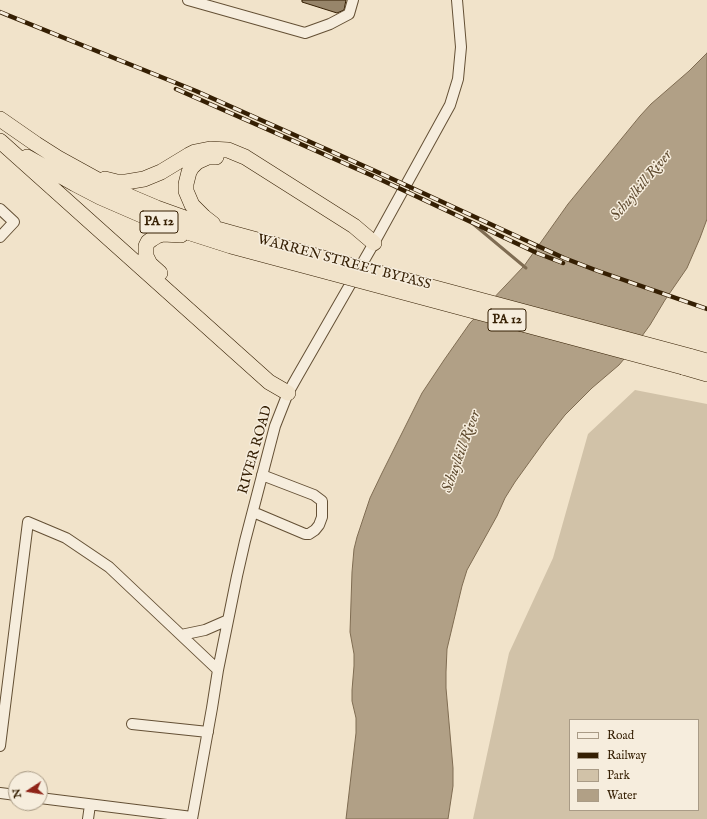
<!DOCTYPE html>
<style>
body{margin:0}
#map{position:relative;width:707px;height:819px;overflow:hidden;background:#f1e3ca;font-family:"IM FELL English",serif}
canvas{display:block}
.legend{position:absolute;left:569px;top:719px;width:130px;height:92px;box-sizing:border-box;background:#f6eddd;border:1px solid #a99b86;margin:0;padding:5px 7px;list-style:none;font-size:12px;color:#351f03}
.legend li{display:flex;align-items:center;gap:8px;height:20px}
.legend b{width:20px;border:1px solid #a99b86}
.north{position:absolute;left:8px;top:771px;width:40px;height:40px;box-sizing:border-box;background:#f6eddd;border:1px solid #a99b86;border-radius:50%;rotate:258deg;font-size:11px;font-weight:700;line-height:16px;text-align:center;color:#351f03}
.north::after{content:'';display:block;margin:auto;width:14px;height:18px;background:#8f2418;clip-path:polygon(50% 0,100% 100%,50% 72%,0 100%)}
</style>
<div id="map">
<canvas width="707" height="819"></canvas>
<ul class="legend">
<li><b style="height:5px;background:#f6eddd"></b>Road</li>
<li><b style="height:5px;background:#351f03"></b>Railway</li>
<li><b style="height:11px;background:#d1c2a8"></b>Park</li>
<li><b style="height:11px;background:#b1a086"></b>Water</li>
</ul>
<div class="north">N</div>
</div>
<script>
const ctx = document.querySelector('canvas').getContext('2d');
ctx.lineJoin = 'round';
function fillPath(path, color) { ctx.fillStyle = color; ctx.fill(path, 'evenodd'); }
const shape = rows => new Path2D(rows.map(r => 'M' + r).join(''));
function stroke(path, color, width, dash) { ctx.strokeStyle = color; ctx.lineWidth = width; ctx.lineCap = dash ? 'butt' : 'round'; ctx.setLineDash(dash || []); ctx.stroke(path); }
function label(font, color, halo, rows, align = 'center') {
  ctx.font = font + ' "IM FELL English",serif'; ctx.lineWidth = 3; ctx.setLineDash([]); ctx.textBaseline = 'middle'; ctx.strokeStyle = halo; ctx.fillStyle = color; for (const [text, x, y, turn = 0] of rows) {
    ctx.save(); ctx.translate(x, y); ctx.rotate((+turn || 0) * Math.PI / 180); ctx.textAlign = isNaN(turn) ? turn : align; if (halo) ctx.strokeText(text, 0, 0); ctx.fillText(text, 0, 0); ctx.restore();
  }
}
const green = shape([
 [635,390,707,404,707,819,473,819,509,653,553,558,588,434],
 [570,720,698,720,698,810,570,810]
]);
const water = shape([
 [707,53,707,219,700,238,687,268,665,300,650,325,634,347,619,365,592,388,565,415,546,439,515,482,505,498,497,516,467,570,462,586,447,649,446,672,446,688,453,768,453,786,448,819,346,819,356,733,356,718,352,701,352,690,354,666,354,654,350,632,352,572,354,549,357,537,370,498,382,473,422,393,444,360,470,323,524,266,568,204,640,116,651,104,689,71,707,53]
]);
const stream = shape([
 [472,223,526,268]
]);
const building = shape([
 [302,0,346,0,344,10,337,13,302,2,302,0]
]);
const minor = shape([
 [188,0,305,33,330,24,349,14,353,0],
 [0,209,14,222,0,237],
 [253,512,305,534,309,534,315,530,319,525,322,517,322,501,314,495,262,475],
 [181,635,205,630,228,620],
 [132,724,208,732],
 [0,746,28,522,66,538,109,567,218,670],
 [0,793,16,795],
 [40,798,192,817],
 [88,819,90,805],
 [192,819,212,708,218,670,237,576,245,541,275,426,288,393,297,377,374,243,450,105,458,79,461,47,457,0]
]);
const highway = shape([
 [0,119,36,144,58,158,107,185,131,197,157,208,210,227,235,234,338,262],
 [0,141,269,382,288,393],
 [27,157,75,184,100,197,153,220,178,229,231,246,332,273],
 [105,179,117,182,126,182,144,179,161,172,189,155,195,152,210,149,228,150,245,157,354,226,374,243],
 [213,224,204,217,192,205,186,191,186,184,189,172,192,167,197,162,208,157,216,157],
 [160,273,150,264,146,256,146,246,148,242,152,239,157,236,163,234,181,235],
 [689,356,707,361],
 [683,367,707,374]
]);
const rail = shape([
 [0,12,196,91,373,170,564,258,598,271,707,309],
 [176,89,373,176,537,253,563,263]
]);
const highwayBridge = shape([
 [338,262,689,356],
 [332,273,683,367]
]);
const shields = [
 [159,222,38],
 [507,320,38]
];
const shieldNames = [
 ["PA 12",159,222],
 ["PA 12",507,320]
];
const streetNames = [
 ["WARREN STREET BYPASS",344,263,15],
 ["RIVER ROAD",256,450,-74]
];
const waterNames = [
 ["Schuylkill River",642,186,-50],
 ["Schuylkill River",462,452,-70]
];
fillPath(green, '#d1c2a8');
fillPath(water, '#b1a086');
stroke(water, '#7f6c52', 1);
stroke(stream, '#7f6c52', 3);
fillPath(building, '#97856a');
stroke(building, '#351f03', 1);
stroke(minor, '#645035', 12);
stroke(highway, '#351f03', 16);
stroke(minor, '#f6eddd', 10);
stroke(highway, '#f1e3ca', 15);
stroke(rail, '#351f03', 4.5);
stroke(rail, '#f6eddd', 3, [9]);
stroke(highwayBridge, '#351f03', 16, []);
stroke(highwayBridge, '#f1e3ca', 15);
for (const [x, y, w] of shields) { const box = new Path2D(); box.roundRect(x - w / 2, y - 11, w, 22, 3); ctx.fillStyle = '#f6eddd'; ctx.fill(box); stroke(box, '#351f03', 1); }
label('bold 13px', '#351f03', null, shieldNames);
label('14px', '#351f03', '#f6eddd', streetNames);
label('italic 15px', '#604c31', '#f6eddd', waterNames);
</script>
